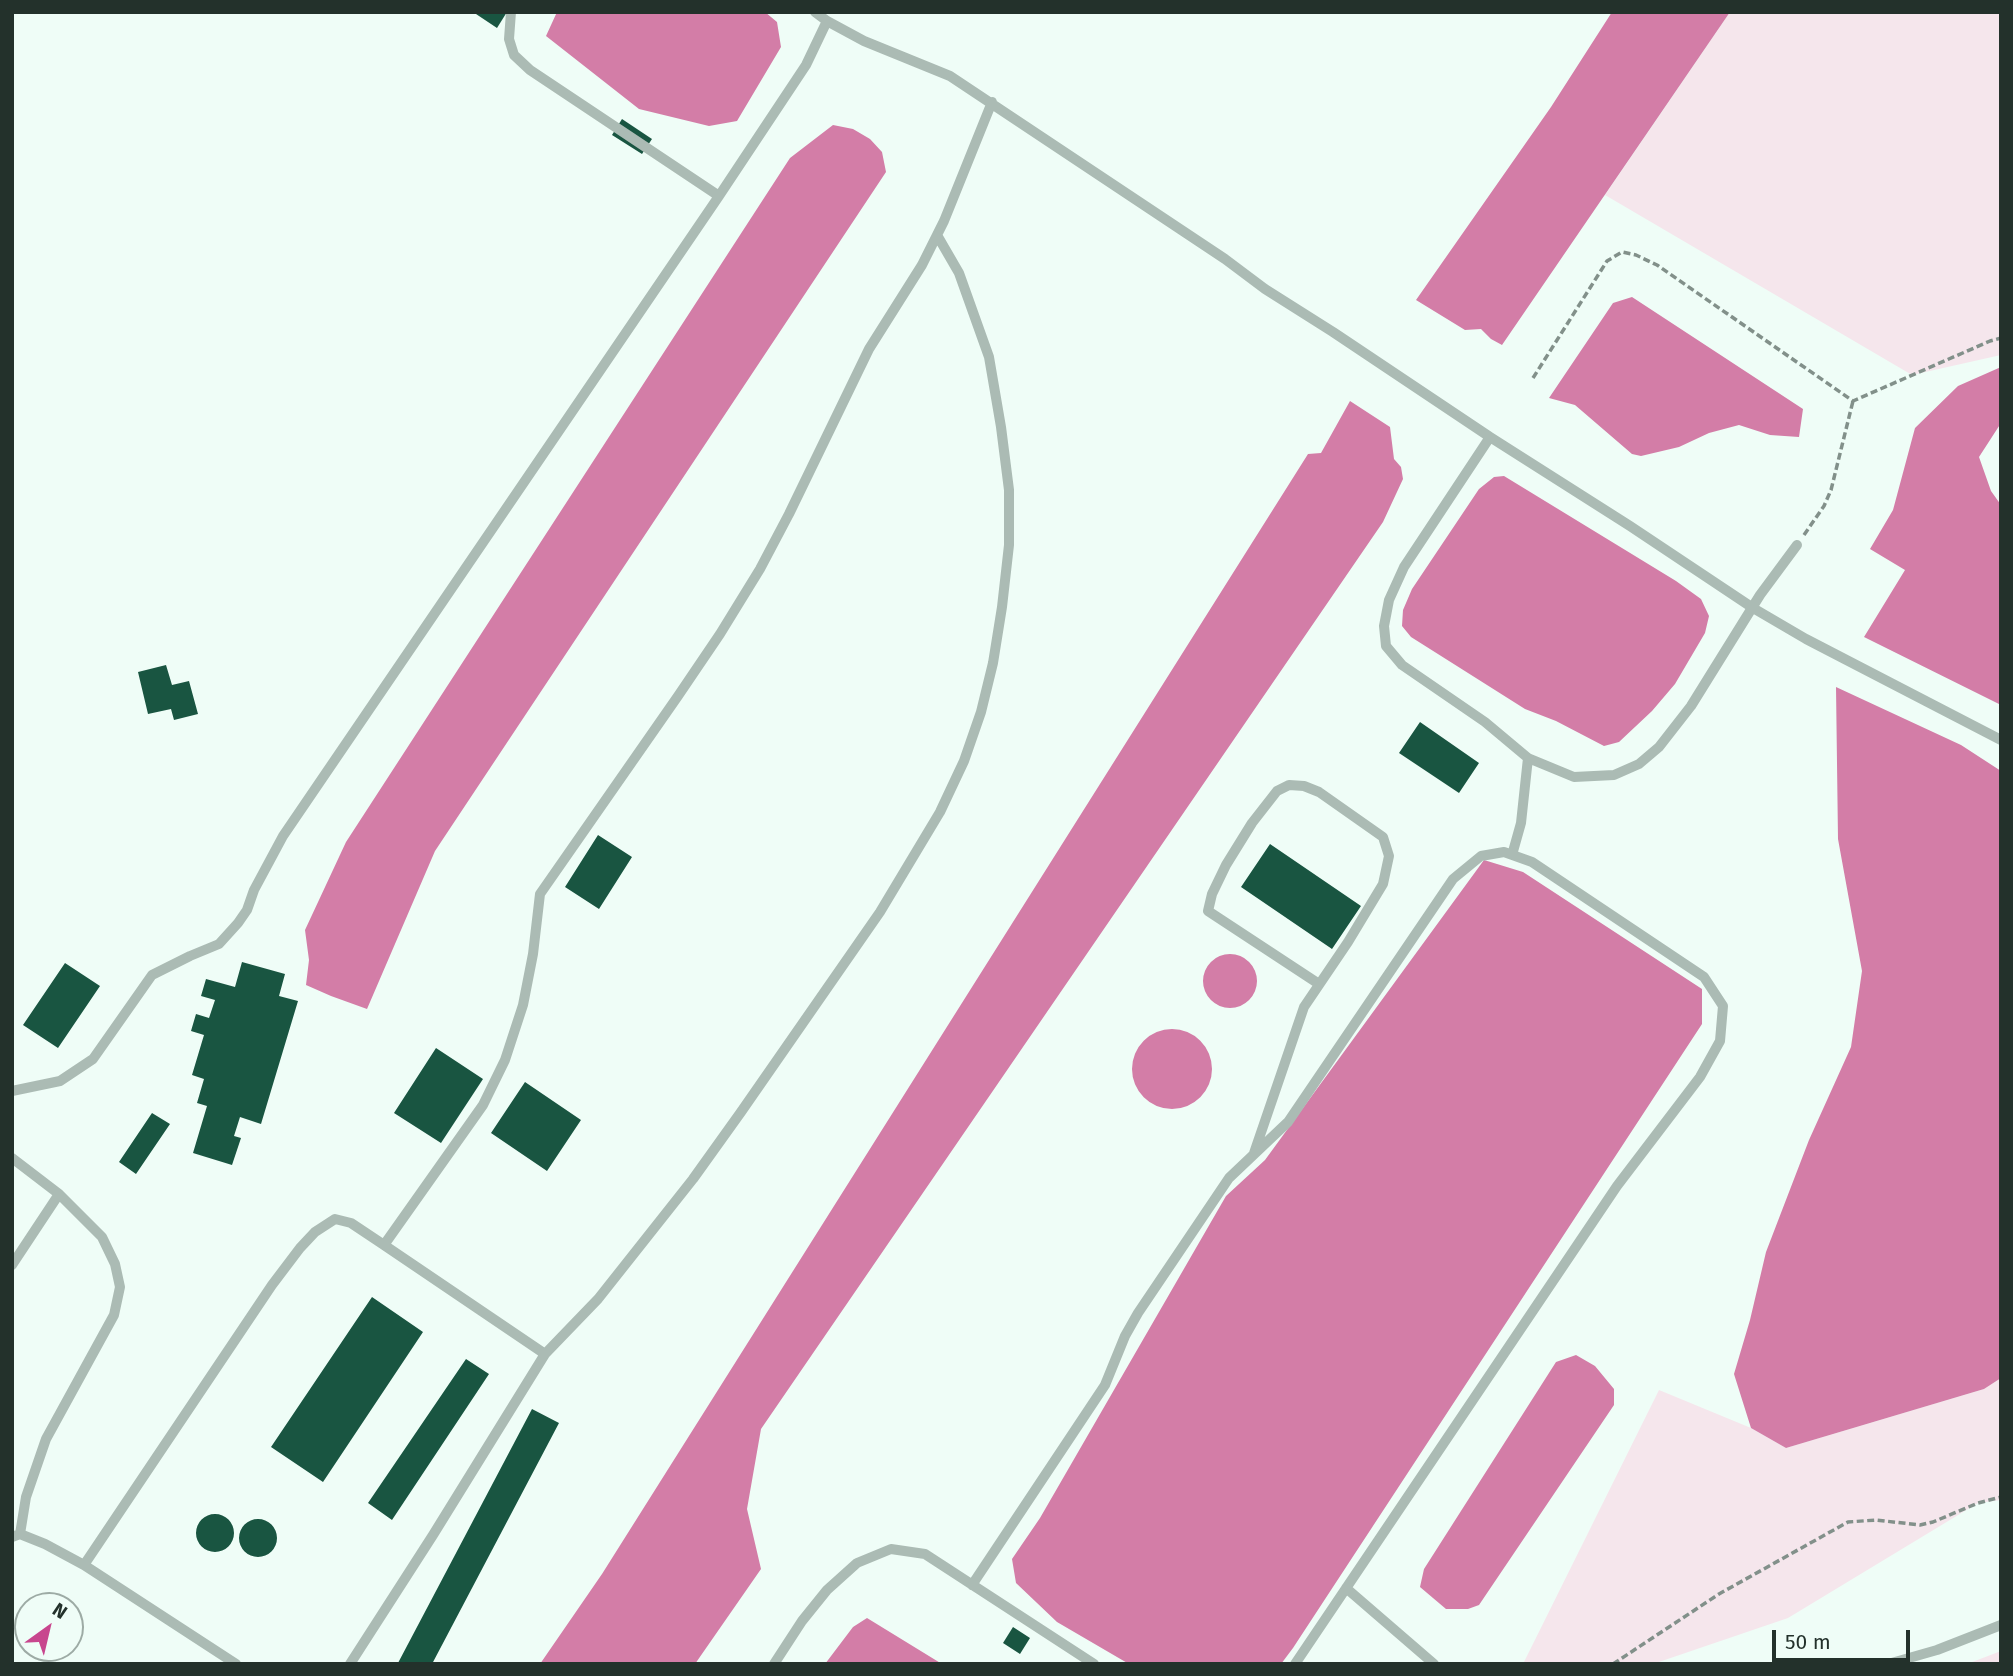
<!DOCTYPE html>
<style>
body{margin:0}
#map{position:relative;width:2013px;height:1676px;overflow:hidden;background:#effdf7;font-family:"Fira Sans",sans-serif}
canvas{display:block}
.frame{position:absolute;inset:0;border:14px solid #23312b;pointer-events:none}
.north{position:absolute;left:14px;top:1592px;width:70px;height:70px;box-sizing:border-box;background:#effdf7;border:2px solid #9daba5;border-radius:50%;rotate:34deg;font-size:19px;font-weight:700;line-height:28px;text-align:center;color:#23312b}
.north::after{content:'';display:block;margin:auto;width:24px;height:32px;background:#c8468e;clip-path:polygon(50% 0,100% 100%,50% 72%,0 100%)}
.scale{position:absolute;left:1772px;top:1630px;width:138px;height:32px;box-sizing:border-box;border:4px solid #23312b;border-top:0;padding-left:9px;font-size:21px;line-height:24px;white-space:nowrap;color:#23312b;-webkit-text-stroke:5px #effdf7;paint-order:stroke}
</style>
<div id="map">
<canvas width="2013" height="1676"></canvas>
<div class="frame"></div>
<div class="north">N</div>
<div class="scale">50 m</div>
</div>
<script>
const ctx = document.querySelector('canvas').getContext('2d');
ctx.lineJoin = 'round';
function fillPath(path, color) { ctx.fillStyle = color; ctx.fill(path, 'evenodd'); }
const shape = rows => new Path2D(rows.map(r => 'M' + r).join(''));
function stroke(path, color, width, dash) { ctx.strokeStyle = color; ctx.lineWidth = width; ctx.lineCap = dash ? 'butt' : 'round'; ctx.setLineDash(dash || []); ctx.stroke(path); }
const green = shape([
 [1730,12,2001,12,2001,355,1912,375,1605,195],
 [2001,1378,2001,1500,1978,1503,1788,1618,1653,1664,1523,1664,1659,1390,1751,1428,1786,1448,1984,1389],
 [2001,1651,2001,1664,1967,1664]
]);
const water = shape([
 [557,12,765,12,777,22,781,47,737,121,709,126,639,109,546,36],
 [1612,12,1730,12,1502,345,1491,339,1481,329,1465,330,1416,300,1551,107],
 [833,125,853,129,870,139,882,152,886,172,435,851,367,1009,331,996,306,985,309,960,305,930,346,842,790,158],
 [1632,297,1803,409,1799,437,1770,435,1739,425,1709,433,1679,447,1641,456,1632,454,1575,405,1549,398,1613,303],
 [2001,367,2001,423,1979,457,1991,491,2001,505,2001,705,1864,637,1905,570,1870,549,1893,510,1915,428,1958,386],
 [1350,401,1390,427,1394,459,1401,467,1403,479,1383,522,761,1429,747,1509,761,1569,695,1664,540,1664,602,1574,1308,454,1321,453],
 [1504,476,1676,581,1701,599,1709,616,1705,633,1675,684,1652,711,1619,742,1604,746,1556,721,1525,709,1411,637,1402,626,1403,610,1412,589,1479,489,1494,477],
 [1836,687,1961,745,2001,771,2001,1378,1984,1389,1786,1448,1751,1428,1734,1374,1750,1320,1766,1252,1809,1140,1851,1047,1862,971,1838,839],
 [1484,860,1523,872,1702,989,1702,1024,1293,1648,1281,1664,1129,1664,1057,1622,1016,1583,1012,1559,1040,1518,1226,1196,1265,1160],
 '1203 981a27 27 0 1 1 54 0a27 27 0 1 1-54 0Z',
 '1132 1069a40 40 0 1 1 80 0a40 40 0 1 1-80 0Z',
 [1576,1355,1595,1366,1614,1389,1614,1405,1479,1605,1468,1609,1446,1609,1420,1587,1424,1569,1556,1362],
 [867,1618,942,1664,825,1664,853,1627]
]);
const building = shape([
 [477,12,507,12,497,28,476,14],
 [622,119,652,139,642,154,612,135],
 [166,665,172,685,189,681,198,714,174,720,171,709,148,714,138,672],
 [1420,722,1479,763,1459,793,1399,753],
 [598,835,632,857,599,909,565,887],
 [1270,844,1361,906,1332,949,1241,887],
 [242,962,285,974,279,996,298,1001,261,1124,240,1117,234,1136,241,1138,232,1165,193,1153,207,1106,197,1103,204,1079,192,1075,204,1035,191,1031,196,1014,209,1018,215,1000,201,996,206,979,235,987],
 [65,963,100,986,58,1048,23,1025],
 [436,1048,483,1079,441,1143,394,1113],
 [525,1082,581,1120,547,1171,491,1133],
 [152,1113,170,1124,136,1174,119,1162],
 [372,1297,423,1332,323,1482,271,1447],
 [466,1359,489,1374,392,1520,368,1503],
 [532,1409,559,1423,432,1664,398,1663],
 '196 1533a19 19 0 1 1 38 0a19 19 0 1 1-38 0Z',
 '239 1538a19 19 0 1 1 38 0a19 19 0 1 1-38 0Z',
 [1013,1627,1030,1638,1020,1654,1003,1643]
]);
const path = shape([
 [1533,378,1607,261,1622,252,1636,255,1657,265,1853,401,1990,341,2001,338],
 [1804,535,1824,506,1831,490,1853,401],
 [1613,1664,1719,1594,1848,1522,1876,1520,1920,1525,1933,1522,1978,1503,2001,1497]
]);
const lane = shape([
 [511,12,509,39,514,55,530,70,719,196],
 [815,12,827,21,864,41,950,76,1225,259,1265,289,1333,332,1490,437,1630,526,1753,608,1806,639,2001,740],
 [1490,437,1404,567,1389,600,1384,626,1386,646,1402,665,1485,722,1528,758,1574,777,1614,775,1639,764,1659,747,1691,706,1760,595,1797,545],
 [1512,855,1521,823,1528,758],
 [12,1091,60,1081,93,1059,152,975,190,956,219,944,238,923,247,910,254,890,283,836,719,196,806,65,827,21],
 [1254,1153,1304,1007,1348,942,1383,884,1389,856,1383,837,1319,792,1304,786,1289,785,1277,791,1252,823,1226,865,1212,894,1208,911,1319,984],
 [12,1158,59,1194,102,1237,115,1264,120,1287,114,1315,46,1439,26,1497,20,1534],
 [12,1265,59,1194],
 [545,1354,598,1299,693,1179,741,1112,880,912,940,812,964,761,981,712,993,663,1002,607,1009,545,1009,490,1001,427,989,357,959,273,937,235],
 [12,1537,20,1534,45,1544,84,1565,236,1664],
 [84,1565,272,1285,300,1248,315,1232,335,1219,351,1223,384,1245,483,1105,505,1060,523,1005,533,954,540,894,678,696,720,634,760,569,789,514,869,349,922,265,944,221,992,102],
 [972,1585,1105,1385,1125,1336,1138,1313,1229,1178,1288,1122,1453,879,1481,856,1504,852,1532,862,1704,977,1723,1006,1720,1041,1700,1077,1617,1186,1295,1664],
 [1346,1588,1434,1664],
 [350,1664,433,1535,545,1354,384,1245],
 [774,1664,802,1621,827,1590,857,1563,891,1549,925,1554,1094,1664],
 [1888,1664,1937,1650,2001,1625]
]);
fillPath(green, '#f5e6ec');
fillPath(water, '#d37da7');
fillPath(building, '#195541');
stroke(path, '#82908a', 3.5, [7, 3.5]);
stroke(lane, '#abbbb4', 10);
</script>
